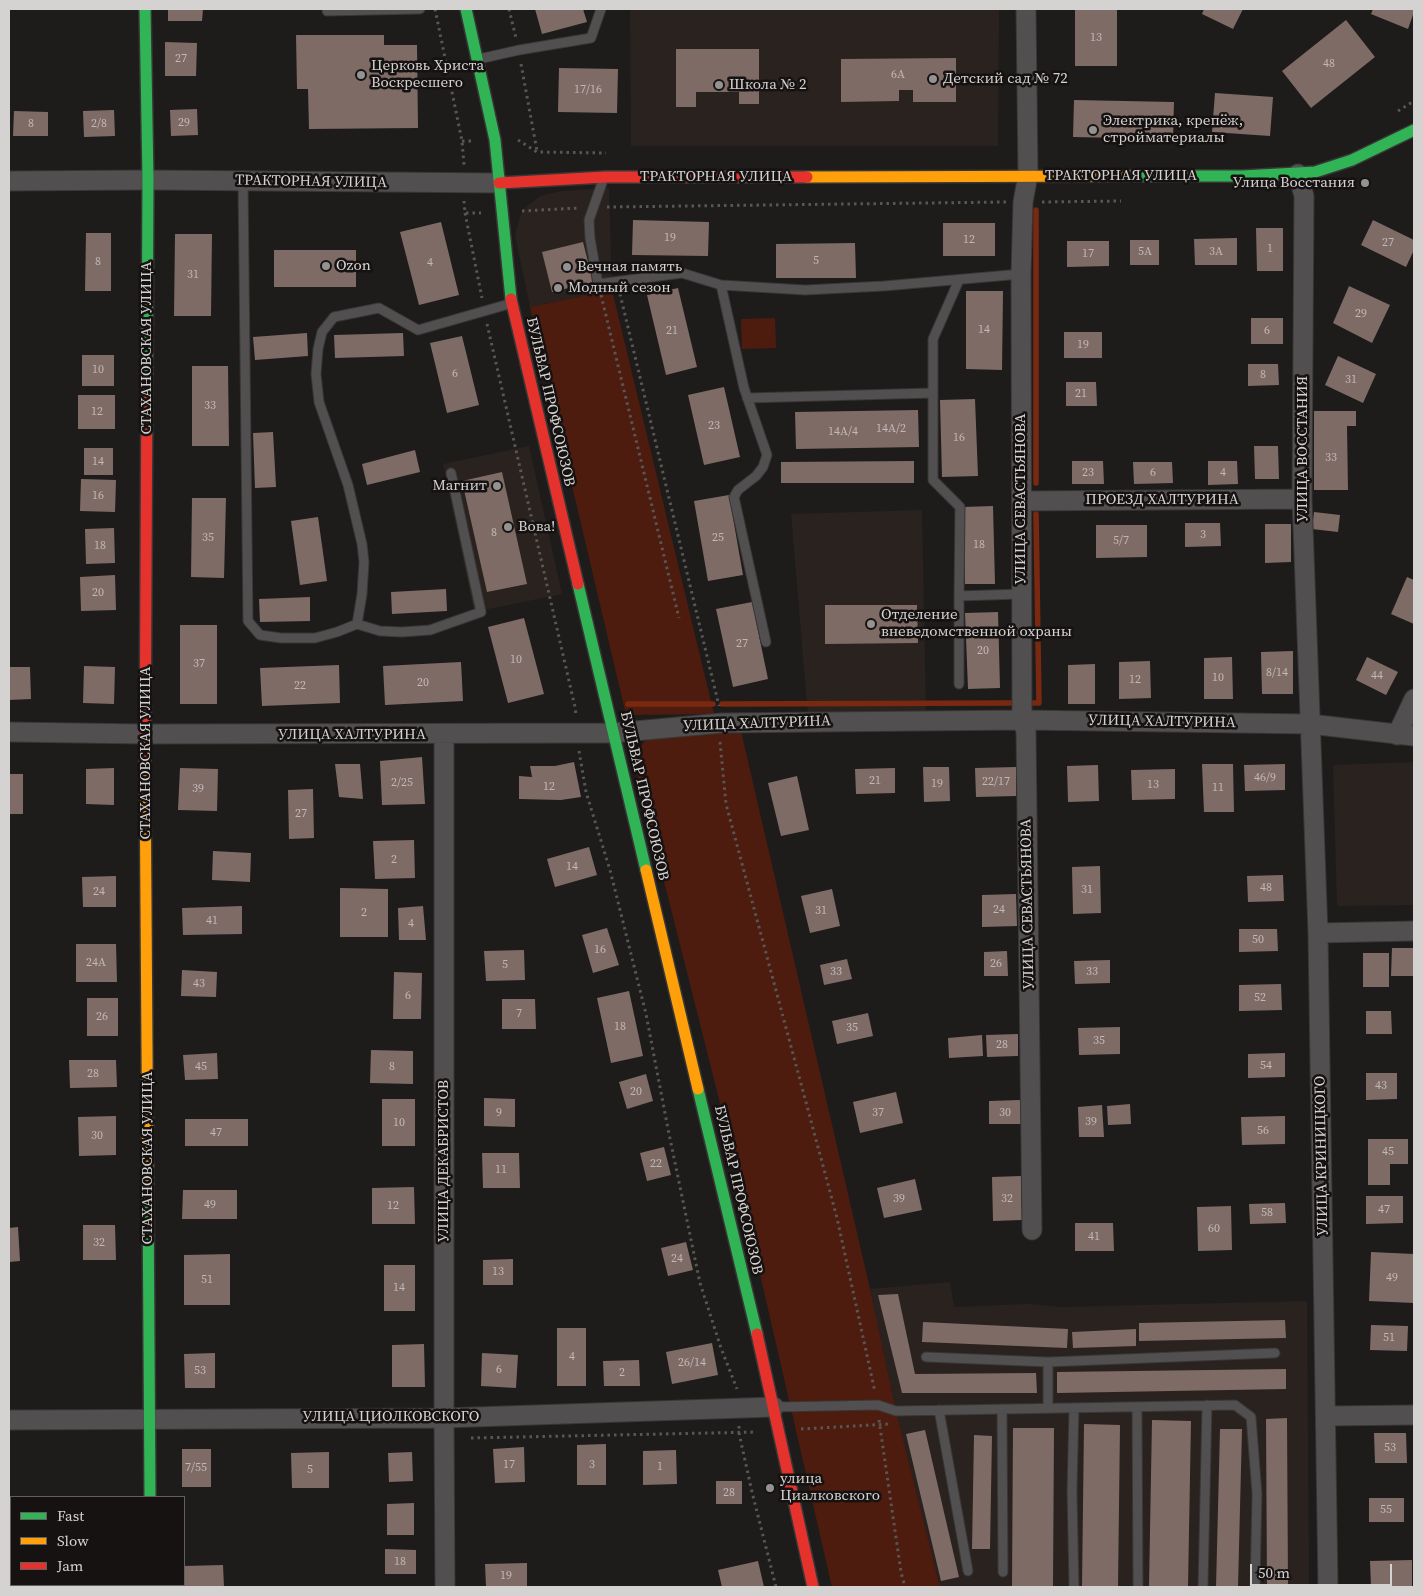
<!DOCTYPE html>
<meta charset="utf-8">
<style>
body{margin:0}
#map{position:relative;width:1423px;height:1596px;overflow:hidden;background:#1d1c1b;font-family:"Source Serif 4",serif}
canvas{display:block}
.frame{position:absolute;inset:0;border:10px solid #d5d2d2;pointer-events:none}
.legend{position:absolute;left:10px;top:1496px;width:175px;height:90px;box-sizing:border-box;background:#151211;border:1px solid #625f5e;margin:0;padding:6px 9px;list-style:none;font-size:15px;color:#d5d2d2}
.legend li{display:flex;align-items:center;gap:10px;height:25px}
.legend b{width:25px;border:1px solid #625f5e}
.scale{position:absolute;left:1250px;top:1564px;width:142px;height:22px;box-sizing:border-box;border:2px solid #d5d2d2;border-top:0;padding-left:6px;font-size:15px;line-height:18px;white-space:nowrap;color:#d5d2d2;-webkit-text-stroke:4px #151211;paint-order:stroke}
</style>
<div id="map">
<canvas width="1423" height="1596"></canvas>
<div class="frame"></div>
<ul class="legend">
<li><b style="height:6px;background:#30b455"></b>Fast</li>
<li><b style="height:6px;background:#ff9f0a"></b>Slow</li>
<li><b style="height:6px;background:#e5322d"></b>Jam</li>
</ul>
<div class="scale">50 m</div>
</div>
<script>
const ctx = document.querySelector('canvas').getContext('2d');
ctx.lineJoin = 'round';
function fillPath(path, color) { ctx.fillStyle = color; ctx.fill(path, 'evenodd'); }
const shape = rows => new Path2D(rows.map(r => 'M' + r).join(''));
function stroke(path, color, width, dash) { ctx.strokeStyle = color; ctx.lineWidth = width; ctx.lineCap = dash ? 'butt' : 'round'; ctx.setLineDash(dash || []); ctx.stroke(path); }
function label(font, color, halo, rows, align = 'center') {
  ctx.font = font + ' "Source Serif 4",serif'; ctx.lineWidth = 5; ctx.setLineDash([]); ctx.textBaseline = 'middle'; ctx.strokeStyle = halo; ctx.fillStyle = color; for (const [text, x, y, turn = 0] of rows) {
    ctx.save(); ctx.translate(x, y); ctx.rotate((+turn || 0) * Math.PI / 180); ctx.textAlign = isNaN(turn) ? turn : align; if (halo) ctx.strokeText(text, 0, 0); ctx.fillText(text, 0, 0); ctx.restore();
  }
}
const built = shape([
 [630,9,999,9,998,146,631,146],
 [609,188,612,290,530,307,515,235,521,213,527,206,540,196,561,191],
 [529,446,562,594,474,612,443,464],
 [922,510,926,715,808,715,791,514],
 [1414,762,1414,905,1337,906,1333,765],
 [950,1282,954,1307,1028,1304,1061,1307,1307,1301,1309,1587,940,1587,896,1411,870,1289]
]);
const green = shape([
 [612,290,714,714,626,715,530,307],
 [775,318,776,348,742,349,741,319],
 [741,731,870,1289,896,1411,940,1587,832,1587,728,1135,635,766,638,751,644,742,652,737]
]);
const stream = shape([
 [1036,210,1036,483],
 [1033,703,1039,703,1036,514],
 [628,704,713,704],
 [722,704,1014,703]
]);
const building = shape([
 [168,9,203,9,202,21,168,21],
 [535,9,583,9,587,22,542,34],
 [1075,9,1117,9,1117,66,1075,66],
 [1204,9,1243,9,1233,29,1202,14],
 [1373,9,1414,9,1414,12,1408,29,1371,14],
 [1346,20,1375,57,1311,108,1282,71],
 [296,35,384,35,384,45,417,45,418,128,309,129,308,89,297,89],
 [165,42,197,43,196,76,165,76],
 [676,49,759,49,759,104,739,104,739,92,696,92,696,107,676,107],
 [956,58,956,102,913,102,913,90,899,90,899,101,841,102,841,59],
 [559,68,618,69,617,113,558,112],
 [1215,93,1273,97,1270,136,1212,132],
 [1074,100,1174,102,1173,139,1073,137],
 [197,109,198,135,171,136,170,110],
 [114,110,115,136,84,137,83,111],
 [14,111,48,112,48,136,13,136],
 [633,220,709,222,708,256,632,255],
 [1373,220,1414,240,1414,250,1406,267,1361,245],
 [441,222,459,295,419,305,400,232],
 [943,223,995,223,995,256,943,256],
 [1256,228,1283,228,1283,271,1257,271],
 [86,233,111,233,111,291,85,291],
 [175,234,212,234,211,316,174,316],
 [1237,238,1237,265,1195,265,1194,239],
 [1130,240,1159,240,1159,265,1130,265],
 [1067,241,1109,241,1109,266,1067,267],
 [583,242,593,282,552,292,542,252],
 [855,243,856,278,776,278,776,244],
 [274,250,356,250,356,287,274,287],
 [1349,286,1390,305,1372,343,1333,323],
 [678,288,697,367,666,375,647,295],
 [966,291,1003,291,1002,370,966,369],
 [1251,318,1283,318,1283,344,1251,344],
 [1064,332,1102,332,1102,358,1064,358],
 [307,333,308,356,255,360,253,337],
 [403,333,404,356,335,358,334,335],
 [462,336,479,405,447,413,430,343],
 [82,355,114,355,114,386,82,386],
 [1338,356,1376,374,1363,403,1325,385],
 [1248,364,1278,364,1279,385,1248,386],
 [192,366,228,366,229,446,192,446],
 [1066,382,1096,382,1097,406,1066,406],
 [724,387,740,457,704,465,688,395],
 [78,395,115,395,115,429,78,429],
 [975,399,978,476,942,477,940,400],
 [918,410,919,447,796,449,795,412],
 [1314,411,1356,411,1356,426,1347,426,1348,490,1314,490],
 [273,432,276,487,255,488,253,433],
 [1254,446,1278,446,1279,479,1255,479],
 [84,448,113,448,113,475,84,475],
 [415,450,420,472,367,485,362,464],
 [914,461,914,483,781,483,781,462],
 [1072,461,1103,461,1104,484,1072,484],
 [1208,461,1237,461,1238,484,1208,485],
 [1133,462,1172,462,1173,483,1134,484],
 [502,472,527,584,487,592,462,481],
 [81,479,116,480,115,512,80,511],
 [729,495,743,575,708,581,694,501],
 [192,498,226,498,224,578,191,577],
 [993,506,995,584,965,584,963,507],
 [1314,512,1340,515,1338,532,1312,529],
 [318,517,327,581,300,585,291,521],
 [1185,523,1220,523,1221,546,1185,547],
 [1265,524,1291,524,1291,562,1265,563],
 [1096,525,1147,525,1147,557,1096,558],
 [114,528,115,563,86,564,85,529],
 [115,575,116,610,81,611,80,577],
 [1407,577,1414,580,1414,624,1391,614],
 [446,589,447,611,392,614,391,592],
 [310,597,310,621,260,622,259,599],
 [752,602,768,679,733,687,716,609],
 [825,605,917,605,918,643,825,644],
 [998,612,1000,688,968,689,965,613],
 [524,618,544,694,508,703,488,627],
 [180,625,217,625,217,704,180,704],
 [1293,651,1293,694,1262,694,1261,652],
 [1232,657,1233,699,1204,699,1204,658],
 [1367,657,1398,672,1386,695,1356,680],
 [1150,661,1151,698,1119,699,1119,662],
 [461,662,463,701,385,705,383,666],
 [1095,664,1095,704,1068,704,1068,665],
 [339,665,340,703,262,706,260,668],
 [84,666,115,667,114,704,83,703],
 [9,667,30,667,31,699,9,700],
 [422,757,425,804,382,805,380,761],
 [574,762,581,797,561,800,519,799,519,776,532,777,530,766,555,766],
 [335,764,360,764,363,799,339,797],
 [1202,764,1233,764,1234,812,1204,812],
 [1285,764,1285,790,1245,791,1244,765],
 [1098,765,1099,801,1068,802,1067,766],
 [923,767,949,767,950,801,924,802],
 [1016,767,1016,796,976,797,975,768],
 [114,768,114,805,86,804,86,769],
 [180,768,218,769,217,811,178,810],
 [895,768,895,793,856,794,855,769],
 [1175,769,1175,799,1132,800,1131,770],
 [9,774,23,774,23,814,9,814],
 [797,776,809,830,781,836,768,783],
 [313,789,314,838,289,839,288,790],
 [414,840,415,878,375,879,373,841],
 [589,847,597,875,555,887,547,859],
 [213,851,251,853,250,882,212,880],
 [1100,866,1101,913,1073,914,1072,867],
 [1283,875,1284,901,1248,902,1247,876],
 [116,876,116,907,83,907,82,877],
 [340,888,388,889,388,937,340,937],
 [832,889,840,926,810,933,801,896],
 [1016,894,1017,926,982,927,982,895],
 [242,906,242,934,183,935,182,908],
 [423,906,426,940,399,940,398,908],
 [607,928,619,965,593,973,582,935],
 [1239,929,1277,929,1278,951,1239,952],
 [76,944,116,944,117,982,76,982],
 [1392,948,1414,948,1414,976,1391,976],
 [524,950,525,980,486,981,484,951],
 [1007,951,1008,976,984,976,984,952],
 [1363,953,1389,953,1389,987,1363,987],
 [847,959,852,979,824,985,820,965],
 [1110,960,1110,983,1075,984,1074,961],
 [182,970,217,972,216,997,181,996],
 [394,972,422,973,421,1019,393,1019],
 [1281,984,1282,1010,1239,1011,1239,985],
 [629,991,643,1056,611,1063,597,998],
 [87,998,118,998,118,1036,87,1036],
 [502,999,535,999,536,1029,502,1029],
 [1366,1011,1391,1011,1392,1034,1366,1034],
 [868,1013,873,1036,837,1044,832,1021],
 [1120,1027,1120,1054,1079,1055,1078,1028],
 [1018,1034,1018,1056,987,1057,986,1035],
 [982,1035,983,1056,949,1058,948,1038],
 [371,1050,413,1051,413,1084,370,1083],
 [217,1053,218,1079,185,1080,183,1055],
 [1285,1053,1285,1077,1248,1078,1248,1054],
 [69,1060,116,1060,117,1087,70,1088],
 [1366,1073,1397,1073,1397,1099,1366,1100],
 [646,1074,653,1101,627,1109,619,1082],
 [896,1092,903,1123,860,1133,853,1102],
 [484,1098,515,1099,515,1127,484,1126],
 [382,1099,415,1099,415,1146,382,1146],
 [1020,1100,1021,1124,989,1124,989,1101],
 [1130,1104,1131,1124,1108,1125,1107,1106],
 [1102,1105,1104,1137,1079,1137,1078,1107],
 [116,1116,116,1155,79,1156,78,1117],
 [1285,1116,1285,1144,1242,1145,1241,1117],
 [185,1119,248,1119,248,1146,185,1146],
 [1368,1139,1408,1139,1408,1164,1390,1164,1390,1185,1368,1185],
 [664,1147,671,1175,647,1181,640,1153],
 [482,1153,519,1153,520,1188,483,1188],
 [1021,1176,1022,1220,993,1221,992,1177],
 [915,1179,922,1210,884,1218,877,1188],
 [414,1187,415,1224,372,1224,372,1188],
 [183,1190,237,1190,237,1219,182,1219],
 [1366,1196,1403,1196,1403,1223,1366,1224],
 [1285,1203,1286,1223,1250,1224,1249,1204],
 [1231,1206,1232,1250,1198,1251,1197,1207],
 [1075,1223,1113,1223,1114,1251,1075,1251],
 [83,1225,115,1225,116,1260,83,1260],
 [18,1227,20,1261,9,1262,9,1228],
 [686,1242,693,1270,668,1276,661,1248],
 [1371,1252,1414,1254,1414,1303,1369,1301],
 [230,1254,230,1305,184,1305,184,1255],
 [513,1259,513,1285,483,1285,483,1260],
 [384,1265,415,1265,415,1311,384,1311],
 [898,1294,915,1374,1036,1373,1037,1393,902,1393,878,1295],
 [1285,1320,1286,1338,1139,1341,1139,1323],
 [923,1322,1068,1329,1067,1348,922,1342],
 [1371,1325,1408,1326,1407,1351,1370,1350],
 [557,1328,586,1328,586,1386,557,1386],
 [1136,1329,1136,1346,1073,1348,1072,1332],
 [712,1343,718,1375,672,1384,666,1352],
 [424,1344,425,1387,392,1387,392,1345],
 [215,1353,215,1388,185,1388,184,1354],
 [482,1353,518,1355,516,1388,481,1386],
 [639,1360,640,1386,604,1386,603,1361],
 [1286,1369,1286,1389,1057,1393,1057,1372],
 [1287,1418,1288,1587,1267,1587,1266,1419],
 [1152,1420,1191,1421,1188,1587,1149,1587],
 [1084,1424,1120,1425,1118,1587,1082,1587],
 [1013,1428,1054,1428,1053,1587,1012,1586],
 [1220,1429,1242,1429,1238,1587,1216,1587],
 [925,1430,959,1577,941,1581,906,1434],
 [1374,1433,1406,1433,1407,1463,1375,1463],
 [974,1435,992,1436,990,1549,972,1549],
 [606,1444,606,1485,577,1485,577,1445],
 [524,1447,525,1482,495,1483,493,1449],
 [182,1449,211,1449,211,1487,182,1487],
 [676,1450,677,1484,643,1485,643,1451],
 [329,1452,329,1488,292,1488,291,1453],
 [412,1452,413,1481,389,1482,388,1453],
 [716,1481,742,1481,742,1504,716,1504],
 [1369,1498,1404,1498,1404,1522,1369,1522],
 [414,1503,414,1535,387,1535,387,1504],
 [385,1549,416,1550,416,1574,385,1574],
 [1412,1560,1412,1587,1371,1587,1370,1561],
 [758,1561,764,1587,722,1587,718,1570],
 [527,1563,527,1587,486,1587,485,1564],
 [223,1565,224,1587,185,1587,184,1566]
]);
const path = shape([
 [435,9,462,141,464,165],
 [509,9,516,38],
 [521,64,537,151],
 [1398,111,1414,101],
 [518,140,537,152,606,153],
 [462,141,474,141],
 [464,201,465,213,481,213],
 [1042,202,1121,201],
 [607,207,1006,202],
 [522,211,579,208],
 [465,213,482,298],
 [620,294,719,706],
 [601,295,679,618],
 [487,324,575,707,576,715],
 [720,742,726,804,837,1218,875,1392],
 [579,751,586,792,610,870,646,1014,668,1129,700,1283,721,1348,737,1389],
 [879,1420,901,1572,905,1587],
 [739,1426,739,1433,752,1492,776,1587],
 [801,1429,890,1424],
 [471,1438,757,1432]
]);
const lane = shape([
 [327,11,420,9],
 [479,59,519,50,591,38,601,9],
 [603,180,589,220,590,238,598,284,682,273,721,285,805,290,884,286,1021,274],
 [243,181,248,621,260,635,281,638,315,638,337,632,357,624,380,631,402,632,430,630,481,612,451,473],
 [959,280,933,339,933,480,960,507,959,596,1021,594],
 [721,285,744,388,767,455,763,467,756,476,738,490,734,497,766,642],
 [747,398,933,393],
 [959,596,959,684],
 [357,624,362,594,364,562,362,544,348,485,319,402,316,374,318,349,322,332,334,317,379,308,418,330,509,304],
 [926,1357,1048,1362,1275,1353],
 [777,1407,878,1405,896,1411,1235,1405,1251,1417,1257,1494,1255,1587],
 [1137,1407,1138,1587],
 [1048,1408,1048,1362],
 [1002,1409,1003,1572],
 [939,1410,968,1571],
 [1074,1587,1072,1491,1074,1408],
 [1203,1587,1207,1405]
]);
const street = shape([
 [1026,9,1028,175,1023,202,1021,274,1022,720,1026,731,1032,1230],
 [1298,174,1304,196,1302,499,1318,933,1328,1587],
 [9,181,148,180,499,183],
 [1022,501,1302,499],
 [9,732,145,734,613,733,722,723,1022,720,1310,724,1414,736],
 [444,735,444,1418,445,1587],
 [1397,735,1414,699],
 [1318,933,1414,931],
 [1326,1416,1414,1415],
 [9,1420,444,1418,774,1407],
 [151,1585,151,1587]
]);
const fast = shape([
 [145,9,148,180,147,378],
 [466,9,495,140,511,299],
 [1134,176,1242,176,1315,172,1352,160,1414,130],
 [578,584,646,870],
 [698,1089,757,1334],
 [148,1190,150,1497]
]);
const slow = shape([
 [807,177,1134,176],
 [145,765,148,1190],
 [646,870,698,1089]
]);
const jam = shape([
 [499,183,605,177,807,177],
 [511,299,578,584],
 [145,765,147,378],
 [757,1334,813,1587]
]);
const markers = [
 [361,75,5,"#959292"],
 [933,79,5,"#959292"],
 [719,85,5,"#959292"],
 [1093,130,5,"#959292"],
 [1365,183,5,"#959292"],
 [326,266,5,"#959292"],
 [567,267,5,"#959292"],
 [558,288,5,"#959292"],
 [497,486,5,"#959292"],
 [508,527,5,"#959292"],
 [871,624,5,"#959292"],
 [770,1488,5,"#959292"]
];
const numberNames = [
 ["13",1096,38],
 ["27",181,59],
 ["48",1329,64],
 ["6А",898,75],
 ["17/16",588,90],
 ["29",184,123],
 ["8",31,124],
 ["2/8",99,124],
 ["19",670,238],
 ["12",969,240],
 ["27",1388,243],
 ["1",1270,249],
 ["5А",1145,252],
 ["3А",1216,252],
 ["17",1088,254],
 ["5",816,261],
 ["8",98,262],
 ["4",430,263],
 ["31",193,275],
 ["29",1361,314],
 ["14",984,330],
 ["21",672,331],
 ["6",1267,331],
 ["19",1083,345],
 ["10",98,370],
 ["6",455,374],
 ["8",1263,375],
 ["31",1351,380],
 ["21",1081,394],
 ["33",210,406],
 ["12",97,412],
 ["23",714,426],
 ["14А/2",891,429],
 ["14А/4",843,432],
 ["16",959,438],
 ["33",1331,458],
 ["14",98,462],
 ["23",1088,473],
 ["6",1153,473],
 ["4",1223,473],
 ["16",98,496],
 ["8",494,533],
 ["3",1203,535],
 ["35",208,538],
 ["25",718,538],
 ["5/7",1121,541],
 ["18",979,545],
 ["18",100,546],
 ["20",98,593],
 ["27",742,644],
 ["20",983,651],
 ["10",516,660],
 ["37",199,664],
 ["8/14",1277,673],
 ["44",1377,676],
 ["10",1218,678],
 ["12",1135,680],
 ["20",423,683],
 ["22",300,686],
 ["46/9",1265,778],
 ["21",875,781],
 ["22/17",996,782],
 ["2/25",402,783],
 ["19",937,784],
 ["13",1153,785],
 ["12",549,787],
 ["11",1218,788],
 ["39",198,789],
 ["27",301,814],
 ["2",394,860],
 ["14",572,867],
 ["48",1266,888],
 ["31",1087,890],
 ["24",99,892],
 ["24",999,910],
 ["31",821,911],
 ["2",364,913],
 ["41",212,921],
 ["4",411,924],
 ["50",1258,940],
 ["16",600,950],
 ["24А",96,963],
 ["26",996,964],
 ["5",505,965],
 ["33",836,972],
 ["33",1092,972],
 ["43",199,984],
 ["6",408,996],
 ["52",1260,998],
 ["7",519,1014],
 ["26",102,1017],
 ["18",620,1027],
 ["35",852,1028],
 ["35",1099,1041],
 ["28",1002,1045],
 ["54",1266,1066],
 ["45",201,1067],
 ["8",392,1067],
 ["28",93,1074],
 ["43",1381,1086],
 ["20",636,1092],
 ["9",499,1113],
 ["37",878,1113],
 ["30",1005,1113],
 ["39",1091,1122],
 ["10",399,1123],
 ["56",1263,1131],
 ["47",216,1133],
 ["30",97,1136],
 ["45",1388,1152],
 ["22",656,1164],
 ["11",501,1170],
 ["39",899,1199],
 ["32",1007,1199],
 ["49",210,1205],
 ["12",393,1206],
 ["47",1384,1210],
 ["58",1267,1213],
 ["60",1214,1229],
 ["41",1094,1237],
 ["32",99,1243],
 ["24",677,1259],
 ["13",498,1272],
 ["49",1392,1278],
 ["51",207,1280],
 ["14",399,1288],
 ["51",1389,1338],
 ["4",572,1357],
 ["26/14",692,1363],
 ["6",499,1370],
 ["53",200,1371],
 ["2",622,1373],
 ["53",1390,1448],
 ["17",509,1465],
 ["3",592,1465],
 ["1",660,1467],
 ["7/55",196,1468],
 ["5",310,1470],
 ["28",729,1493],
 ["55",1386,1510],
 ["18",400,1562],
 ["19",506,1576]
];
const poiNames = [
 ["Церковь Христа",371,66],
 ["Воскресшего",371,83],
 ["Детский сад № 72",943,79],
 ["Школа № 2",729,85],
 ["Электрика, крепёж,",1103,121],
 ["стройматериалы",1103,138],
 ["Улица Восстания",1355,183,"right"],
 ["Ozon",336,266],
 ["Вечная память",577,267],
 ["Модный сезон",568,288],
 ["Магнит",487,486,"right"],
 ["Вова!",518,527],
 ["Отделение",881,615],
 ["вневедомственной охраны",881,632],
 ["улица",780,1479],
 ["Циалковского",780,1496]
];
const streetNames = [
 ["ТРАКТОРНАЯ УЛИЦА",1121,176],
 ["ТРАКТОРНАЯ УЛИЦА",716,177],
 ["ТРАКТОРНАЯ УЛИЦА",311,182,1],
 ["СТАХАНОВСКАЯ УЛИЦА",147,348,-90],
 ["БУЛЬВАР ПРОФСОЮЗОВ",550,402,77],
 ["УЛИЦА ВОССТАНИЯ",1303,449,-90],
 ["УЛИЦА СЕВАСТЬЯНОВА",1021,499,-90],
 ["ПРОЕЗД ХАЛТУРИНА",1162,500],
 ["УЛИЦА ХАЛТУРИНА",1162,722,1],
 ["УЛИЦА ХАЛТУРИНА",757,724,-2],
 ["УЛИЦА ХАЛТУРИНА",352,735],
 ["СТАХАНОВСКАЯ УЛИЦА",146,753,-90],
 ["БУЛЬВАР ПРОФСОЮЗОВ",644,796,77],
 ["УЛИЦА СЕВАСТЬЯНОВА",1028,904,-91],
 ["УЛИЦА КРИНИЦКОГО",1322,1156,-91],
 ["СТАХАНОВСКАЯ УЛИЦА",148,1158,-90],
 ["УЛИЦА ДЕКАБРИСТОВ",444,1161,-90],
 ["БУЛЬВАР ПРОФСОЮЗОВ",738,1190,77],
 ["УЛИЦА ЦИОЛКОВСКОГО",391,1417]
];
fillPath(built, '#2a221f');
fillPath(green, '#4d1c0f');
stroke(stream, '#7b2810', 5.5);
fillPath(building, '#7f6b66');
stroke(lane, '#383736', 11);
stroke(street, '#383736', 21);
stroke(fast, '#383736', 14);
stroke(slow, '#383736', 14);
stroke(jam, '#383736', 14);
stroke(path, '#585756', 3, [2.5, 4]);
stroke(lane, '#514f4f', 9);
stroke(street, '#514f4f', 19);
stroke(fast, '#30b455', 11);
stroke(slow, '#ff9f0a', 11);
stroke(jam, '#e5322d', 11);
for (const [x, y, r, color] of markers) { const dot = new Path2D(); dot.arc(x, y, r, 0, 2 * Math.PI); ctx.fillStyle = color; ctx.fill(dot); stroke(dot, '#151211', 2); }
label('12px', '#c0b8b7', null, numberNames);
label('15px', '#d5d2d2', '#151211', poiNames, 'left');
label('15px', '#d5d2d2', '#151211', streetNames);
</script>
